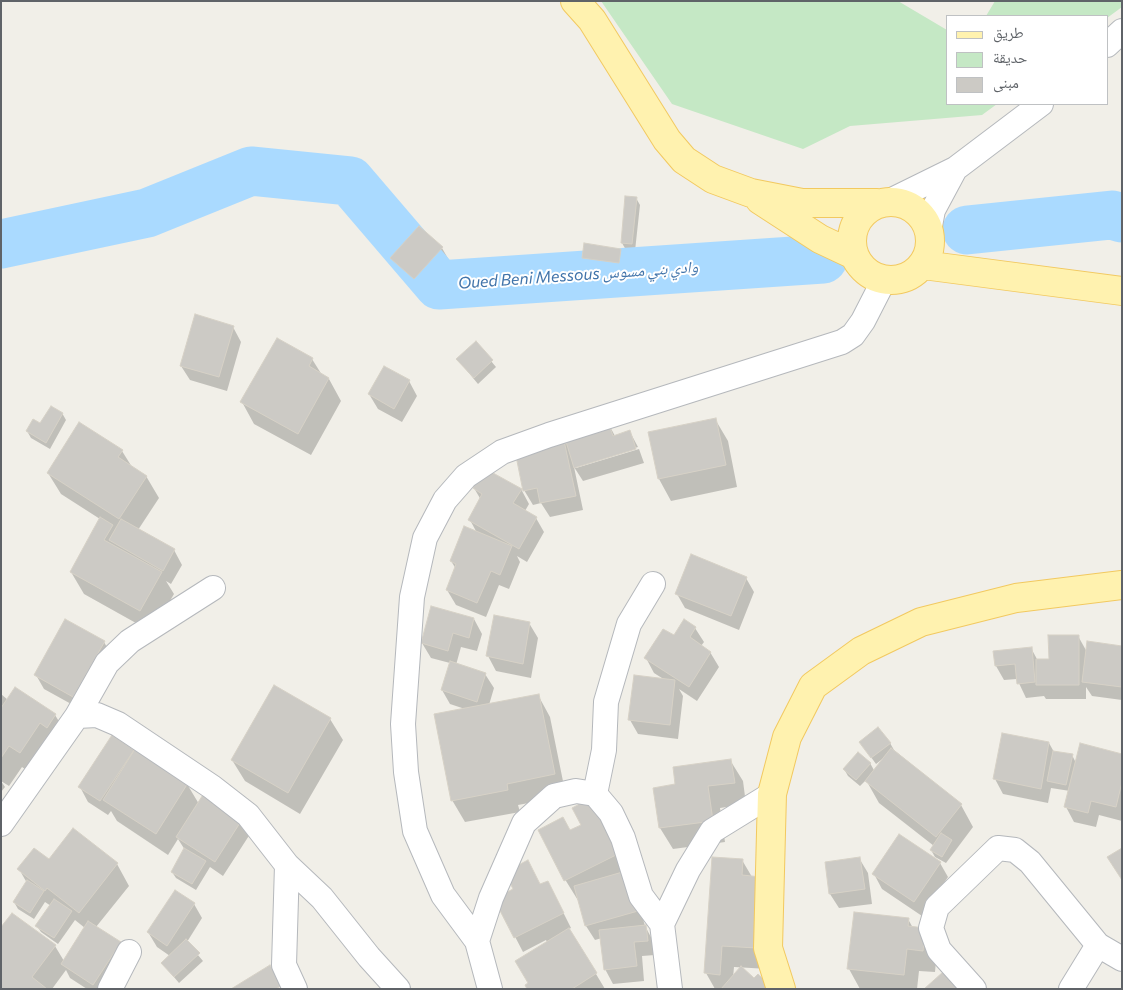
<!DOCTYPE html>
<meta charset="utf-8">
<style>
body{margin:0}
#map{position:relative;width:1123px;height:990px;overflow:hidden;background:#f1efe8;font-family:Commissioner,"Noto Naskh Arabic",sans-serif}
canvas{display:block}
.frame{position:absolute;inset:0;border:2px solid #5f6368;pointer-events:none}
.legend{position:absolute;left:946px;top:15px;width:162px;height:90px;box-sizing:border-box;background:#fff;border:1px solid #bfc1c3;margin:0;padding:6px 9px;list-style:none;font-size:15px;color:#5f6368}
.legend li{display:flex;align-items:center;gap:10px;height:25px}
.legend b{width:25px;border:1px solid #bfc1c3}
</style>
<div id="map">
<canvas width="1123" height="990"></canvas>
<div class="frame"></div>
<ul class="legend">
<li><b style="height:6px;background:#fff2af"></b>طريق</li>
<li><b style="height:14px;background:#c5e8c5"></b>حديقة</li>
<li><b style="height:14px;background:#cccac5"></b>مبنى</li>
</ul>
</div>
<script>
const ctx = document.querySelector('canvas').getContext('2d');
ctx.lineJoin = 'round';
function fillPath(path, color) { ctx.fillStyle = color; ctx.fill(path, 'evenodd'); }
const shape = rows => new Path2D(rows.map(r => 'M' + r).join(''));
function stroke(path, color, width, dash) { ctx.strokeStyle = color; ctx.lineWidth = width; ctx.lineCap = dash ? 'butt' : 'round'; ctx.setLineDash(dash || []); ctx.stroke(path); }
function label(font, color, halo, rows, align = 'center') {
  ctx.font = font + ' Commissioner,"Noto Naskh Arabic",sans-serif'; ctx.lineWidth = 4; ctx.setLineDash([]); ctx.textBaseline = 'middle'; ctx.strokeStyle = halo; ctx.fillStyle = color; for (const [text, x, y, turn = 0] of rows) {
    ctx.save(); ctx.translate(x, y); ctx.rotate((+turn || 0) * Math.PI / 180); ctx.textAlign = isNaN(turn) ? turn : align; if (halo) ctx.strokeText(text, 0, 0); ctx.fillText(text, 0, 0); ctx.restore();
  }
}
const green = shape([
 [601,1,898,1,947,30,947,104,997,104,982,115,850,126,803,149,672,104],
 [995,1,1122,1,1122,7,1107,18,1107,16,986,16]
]);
const shadow = shape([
 [636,198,640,205,635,251,626,250,622,243],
 [442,248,450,262,423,293,400,272,392,258],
 [621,250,625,257,623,270,587,265,583,258],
 [233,327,241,342,227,391,190,380,181,366],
 [476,343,496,367,478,384,458,360],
 [312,359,322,375,329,379,341,401,311,455,254,424,242,402],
 [409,381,417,396,402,422,378,409,369,394],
 [62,413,66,420,50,449,31,438,27,431],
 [715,419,728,441,737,487,671,501,659,479,649,433],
 [608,423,615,436,630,432,638,447,576,466,576,468,639,449,644,463,583,481,574,467,583,510,550,517,541,503,533,505,524,490,562,437,566,444],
 [122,451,132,467,146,476,159,498,138,530,174,550,182,565,171,584,166,581,174,594,152,632,84,594,71,572,100,519,61,494,48,473],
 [474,488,521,489,529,504,525,511,536,518,544,532,527,562,517,556,520,562,509,589,499,585,486,617,456,605,447,590,456,569,451,561,477,533,470,520,481,500],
 [746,578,754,592,739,630,685,608,677,594],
 [474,619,482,634,477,651,461,647,456,665,485,674,494,688,489,705,538,695,550,717,566,796,518,805,520,812,465,822,452,800,465,709,450,704,442,690,450,663,431,658,422,643],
 [529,623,538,638,531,678,496,671,488,656],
 [695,628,704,642,701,646,710,652,719,667,697,701,679,689,683,696,678,739,638,734,630,720,665,680,654,673,646,658],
 [1078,636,1087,652,1122,647,1122,700,1092,696,1086,687,1086,699,1046,699,1044,696,1026,698,1017,679,1004,680,996,666,1031,648,1038,661,1050,661],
 [104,642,112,656,82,710,44,689,36,675],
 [1,694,8,700,55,715,68,736,32,774,22,767,9,786,1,781,5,787,1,792],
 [330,719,343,740,300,814,245,781,232,760],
 [860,742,890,743,894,750,961,805,973,827,946,863,935,857,931,850,934,846,879,803,866,780,860,786,848,776,844,769,870,763,875,772,885,757,876,764],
 [1049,743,1054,752,1072,755,1076,763,1122,755,1122,821,1099,815,1096,827,1074,822,1066,807,1070,791,1051,788,1048,803,1003,794,995,779],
 [133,750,187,784,199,804,206,792,252,831,223,876,210,867,196,890,176,878,172,872,185,850,178,839,168,855,117,821,111,811,108,815,88,802,80,787],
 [730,760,743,781,746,804,720,808,725,842,673,849,660,828,677,786],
 [593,799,634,887,645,926,653,941,655,955,642,956,644,981,613,984,605,969,602,938,595,940,586,926,579,902,566,881,539,831,570,832,583,825],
 [859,858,868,873,872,904,839,908,830,894,826,863],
 [742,860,752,877,768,969,734,967,733,978,755,980,772,989,715,989,706,973],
 [49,861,117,864,129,886,96,927,120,943,128,957,108,989,87,989,70,978,66,970,52,989,1,989,55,946,64,961,85,928,75,920,58,944,41,932,37,926,51,906,45,902,34,919,18,909,14,902,27,883,19,869],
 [940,863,948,877,922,916,882,889,874,874],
 [548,882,571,928,569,929,605,989,528,989,547,942,546,940,523,952,496,900],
 [194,904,202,918,187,942,203,961,179,983,162,963,170,956,157,947,148,932],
 [908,919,913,928,937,951,935,972,919,971,917,989,860,989,849,969]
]);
const river = shape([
 [967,230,1112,215,1122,218],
 [1,244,147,213,251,171,350,181,439,285,823,259]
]);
const building = shape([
 [625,196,637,197,632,244,621,243,625,196],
 [419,226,443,247,414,279,390,258,419,226],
 [584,243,621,249,619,263,582,258,584,243],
 [195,314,234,326,219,377,180,366,195,314],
 [277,338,313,358,309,366,329,378,298,434,240,402,277,338],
 [476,341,493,360,474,378,456,359,476,341],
 [384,366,410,380,394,409,368,394,384,366],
 [51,406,63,413,46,443,26,431,33,419,40,423,51,406],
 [716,418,726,465,658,479,648,432,716,418],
 [79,422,123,450,118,457,147,476,119,519,47,473,79,422],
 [608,422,613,436,630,430,636,449,574,468,564,435,608,422],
 [563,436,576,496,540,503,537,488,523,491,514,446,563,436],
 [484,468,522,489,513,503,537,517,519,549,468,520,482,494,473,488,484,468],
 [100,517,113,525,104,540,162,572,140,611,70,572,100,517],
 [121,519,175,549,163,571,109,540,121,519],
 [464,526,512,546,500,575,491,571,477,603,446,590,456,564,450,561,464,526],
 [691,554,747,577,731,616,675,594,691,554],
 [431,606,474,618,469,638,453,633,448,651,421,643,431,606],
 [494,615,530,622,523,664,486,656,494,615],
 [65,619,105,641,73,697,34,675,65,619],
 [684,619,696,627,690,637,711,652,689,687,644,658,663,629,674,635,684,619],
 [1048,635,1079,635,1079,685,1036,685,1036,659,1049,659,1048,635],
 [1087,641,1122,646,1122,687,1082,682,1087,641],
 [1032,647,1035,682,1017,684,1015,664,995,666,993,651,1032,647],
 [450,661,486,673,477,702,441,690,450,661],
 [634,675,675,680,670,725,628,720,634,675],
 [274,685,331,718,288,793,231,760,274,685],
 [15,687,56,714,47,728,40,723,20,753,9,746,1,758,1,708,15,687],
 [539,694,555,774,507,784,508,790,451,801,434,714,539,694],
 [878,727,891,743,871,758,859,742,878,727],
 [1002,733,1049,742,1041,789,993,779,1002,733],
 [112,735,134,750,100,801,78,787,112,735],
 [1080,743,1122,754,1122,782,1116,807,1091,801,1088,813,1064,807,1080,743],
 [891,748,962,804,936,837,865,781,891,748],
 [135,749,188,783,156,834,103,800,135,749],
 [1053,751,1073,754,1066,785,1047,781,1053,751],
 [858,752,871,763,856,780,843,769,858,752],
 [731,759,735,783,708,786,713,821,659,828,653,788,675,784,673,767,731,759],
 [206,790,245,815,215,862,176,837,206,790],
 [593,797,622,852,564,881,538,830,563,817,570,830,581,825,572,808,593,797],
 [73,828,118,863,79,913,47,888,45,891,17,869,34,848,49,859,73,828],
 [941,833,952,840,942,857,930,850,941,833],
 [899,834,941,862,914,902,872,874,899,834],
 [184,848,206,861,192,884,171,872,184,848],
 [1122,848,1122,880,1107,857,1122,848],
 [712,857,743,859,742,875,761,877,757,948,722,946,720,975,704,973,712,857],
 [860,857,865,889,829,894,825,862,860,857],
 [528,860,540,884,548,881,564,913,514,938,494,899,513,889,505,872,528,860],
 [626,871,638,911,585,926,574,886,626,871],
 [27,880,44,891,30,913,13,902,27,880],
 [175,890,195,903,167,946,147,932,175,890],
 [54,899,72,911,54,938,35,926,54,899],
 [854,912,909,918,908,926,925,928,923,951,907,949,904,975,847,969,854,912],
 [12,913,56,945,32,977,47,989,1,989,1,927,12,913],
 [88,921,121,942,93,985,61,964,88,921],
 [646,925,648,941,634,942,637,966,604,970,599,930,646,925],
 [569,928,597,973,572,989,527,989,525,985,528,983,515,961,569,928],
 [186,939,200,953,174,977,161,963,186,939],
 [270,965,282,985,276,989,231,989,270,965],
 [741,966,754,978,758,974,774,989,721,989,741,966],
 [943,972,959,989,924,989,943,972]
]);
const street = shape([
 [1107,45,1122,31],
 [890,201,955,169,1041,104],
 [929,231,933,210,955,169],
 [77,716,107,663,130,641,213,588],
 [595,794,604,750,606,702,629,624,653,584],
 [1,824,77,716,97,715,118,724,212,787,248,815,287,865,322,898,369,957,398,989],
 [287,865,284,965,295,989],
 [662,924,670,989],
 [477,941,443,895,415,831,406,772,403,724,412,597,425,538,445,500,466,476,502,452,549,435,842,342,853,335,863,321,884,280],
 [110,989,129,952],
 [490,989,477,941,491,898,524,823,554,796,576,791,595,794,611,813,623,838,641,896,662,924,688,870,712,831,772,794],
 [974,989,939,950,931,928,937,907,998,848,1015,850,1030,862,1098,945,1122,959],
 [1071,989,1098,945]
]);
const primary = shape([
 [575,1,592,20,667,140,684,160,713,179,751,193,802,203,877,203],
 [760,200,820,239,854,255],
 '852 241a39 39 0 1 1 78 0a39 39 0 1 1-78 0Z',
 [923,265,1122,291],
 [781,989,768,948,772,794,787,737,813,686,861,651,921,622,1016,598,1122,585]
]);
const waterNames = [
 ["Oued Beni Messous وادي بني مسوس",578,275,-4]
];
fillPath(green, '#c5e8c5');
fillPath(shadow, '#0003');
stroke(river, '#aadaff', 49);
fillPath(building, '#cccac5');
stroke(building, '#d6d1c6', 1);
stroke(street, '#b5b8bc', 26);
stroke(primary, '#f2c960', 30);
stroke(street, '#fff', 24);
stroke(primary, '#fff2af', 28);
label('italic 16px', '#4174aa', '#fff', waterNames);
</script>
